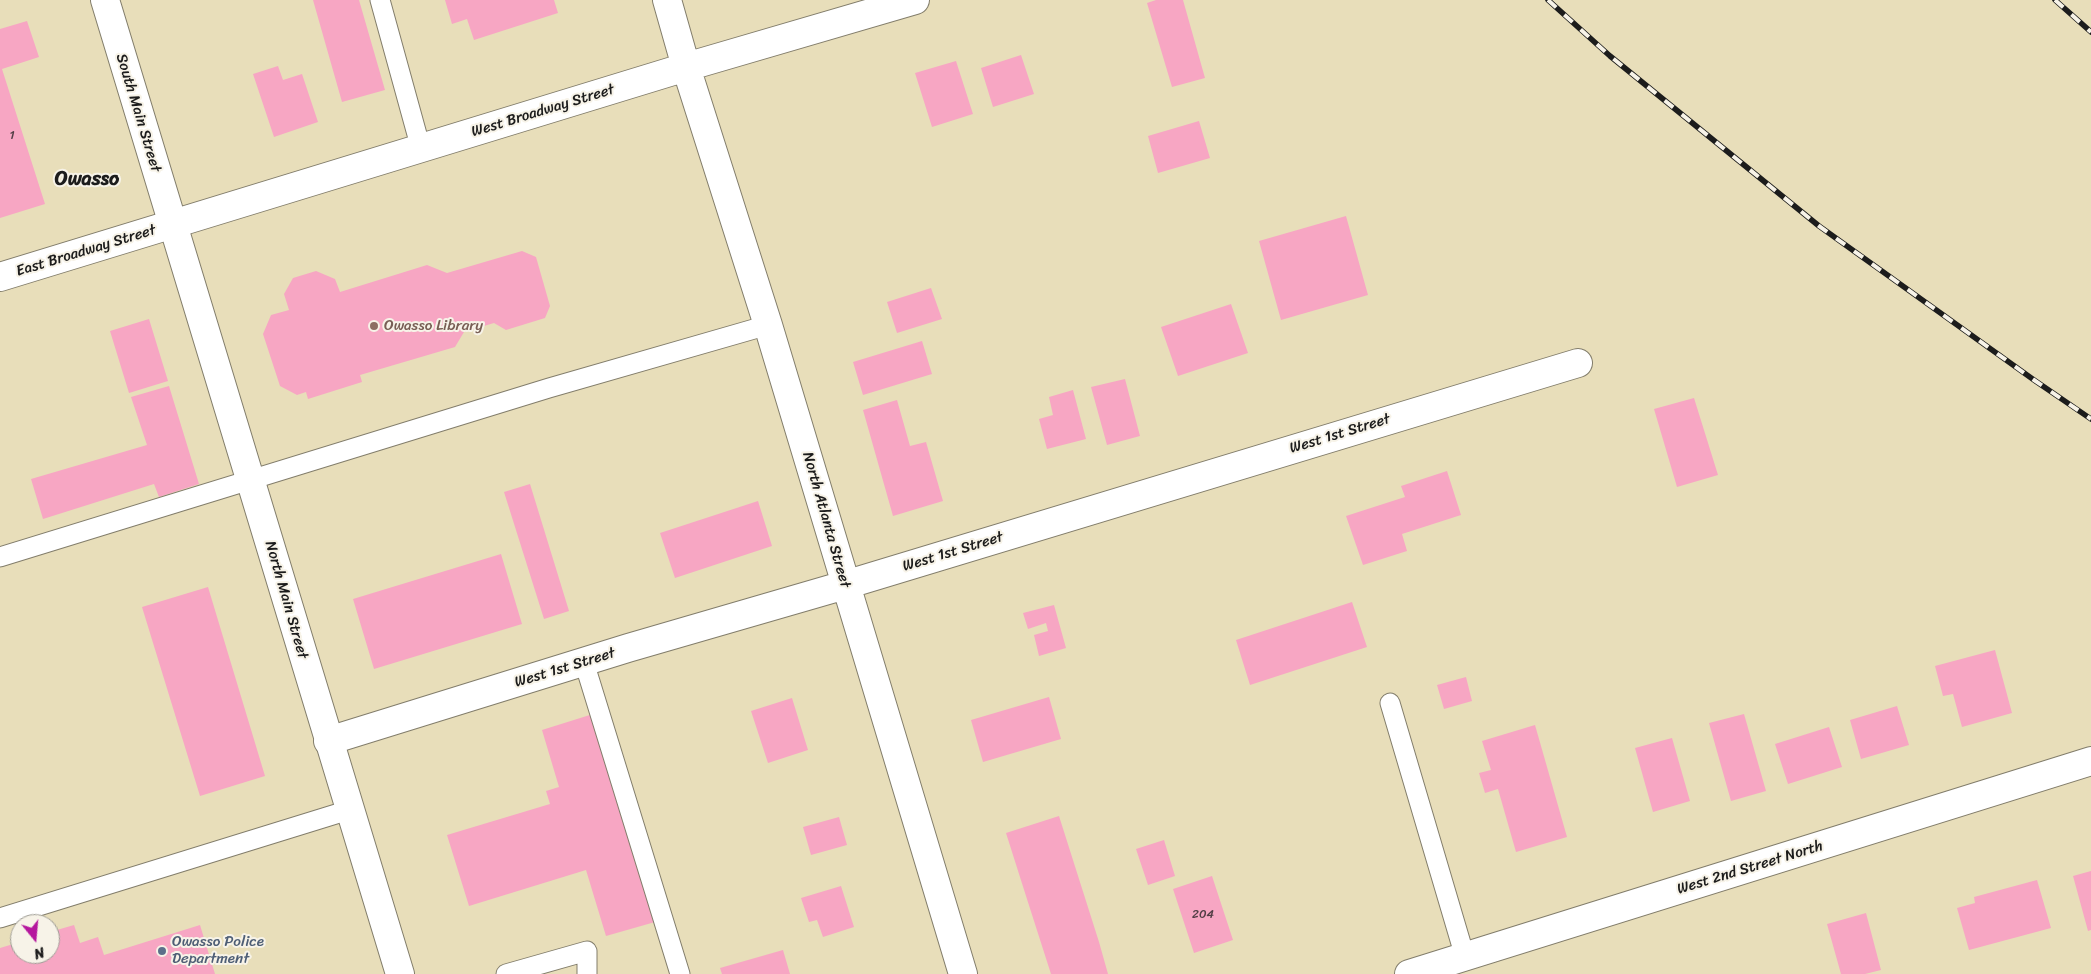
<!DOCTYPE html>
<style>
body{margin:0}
#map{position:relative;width:2091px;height:974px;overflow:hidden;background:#e8deba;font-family:Sriracha,sans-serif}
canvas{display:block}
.north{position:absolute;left:10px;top:914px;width:50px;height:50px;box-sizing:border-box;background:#f7f3e8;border:1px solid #9f9d96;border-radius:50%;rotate:163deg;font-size:14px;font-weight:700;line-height:20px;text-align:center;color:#1c1c1c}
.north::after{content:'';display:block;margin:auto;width:18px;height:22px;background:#b5179e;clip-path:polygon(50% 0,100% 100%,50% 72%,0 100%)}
</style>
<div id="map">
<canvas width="2091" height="974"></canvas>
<div class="north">N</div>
</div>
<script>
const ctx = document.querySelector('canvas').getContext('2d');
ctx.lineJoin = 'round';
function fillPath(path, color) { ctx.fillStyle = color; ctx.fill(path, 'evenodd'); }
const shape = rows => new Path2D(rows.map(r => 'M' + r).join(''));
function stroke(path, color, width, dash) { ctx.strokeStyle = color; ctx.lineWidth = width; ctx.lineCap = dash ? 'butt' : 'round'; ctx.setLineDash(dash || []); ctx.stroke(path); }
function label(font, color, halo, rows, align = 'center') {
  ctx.font = font + ' Sriracha,sans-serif'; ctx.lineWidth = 4; ctx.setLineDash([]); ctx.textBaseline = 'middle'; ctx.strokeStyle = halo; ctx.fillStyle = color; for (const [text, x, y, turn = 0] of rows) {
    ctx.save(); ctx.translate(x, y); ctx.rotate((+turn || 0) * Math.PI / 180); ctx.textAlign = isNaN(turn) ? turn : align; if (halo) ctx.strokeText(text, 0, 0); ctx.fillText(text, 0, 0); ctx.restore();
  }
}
const building = shape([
 [313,0,359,0,385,90,342,102],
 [445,0,554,0,558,13,474,40,467,19,452,24],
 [1156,0,1183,0,1205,78,1172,87,1147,3],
 [27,21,39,57,2,69,45,204,0,218,0,29],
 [1021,55,1034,94,993,107,981,68],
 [956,61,973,114,932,127,915,73],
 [278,66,283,80,302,74,318,122,274,137,253,74],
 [1199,121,1210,158,1158,173,1148,136],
 [1346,216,1368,295,1281,320,1259,241],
 [522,251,536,257,550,306,545,318,506,330,494,323,464,332,455,347,360,375,362,382,308,399,306,392,297,395,280,386,263,334,271,315,289,310,284,294,293,278,316,271,335,279,340,292,427,265,447,273],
 [931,288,942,319,897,333,887,302],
 [1231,304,1248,353,1178,376,1161,327],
 [149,319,168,381,129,393,110,331],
 [922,341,932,374,863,395,853,362],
 [1125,379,1140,436,1107,445,1091,387],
 [169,386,199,484,159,497,154,484,43,519,31,479,147,445,131,397],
 [1073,390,1086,439,1047,449,1039,419,1053,415,1049,397],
 [1694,398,1718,475,1677,487,1654,409],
 [897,400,910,446,926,442,943,501,893,516,863,410],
 [1447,471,1461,515,1402,534,1407,551,1363,565,1346,516,1405,497,1401,486],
 [530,484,569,611,544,619,504,492],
 [758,501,772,546,675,578,660,533],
 [501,554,522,624,374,669,353,599],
 [208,587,265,776,200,796,142,607],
 [1352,602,1367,647,1250,685,1236,640],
 [1054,605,1066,648,1039,656,1034,635,1048,631,1046,623,1028,629,1023,613],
 [1995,650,2012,713,1962,727,1953,694,1943,696,1935,666],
 [1466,677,1472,701,1444,709,1437,685],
 [1049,697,1061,739,983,762,971,720],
 [792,698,808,750,768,763,751,711],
 [1897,706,1909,745,1861,759,1850,720],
 [593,714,655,922,606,936,586,870,469,906,447,835,550,804,546,791,559,787,542,730],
 [1744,714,1766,791,1731,801,1709,723],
 [1535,725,1567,837,1516,852,1498,789,1485,793,1479,773,1491,770,1482,741],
 [1829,727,1842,767,1788,784,1775,744],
 [1672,738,1690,801,1653,812,1635,748],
 [1059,816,1099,942,1108,974,1051,974,1026,896,1006,833],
 [839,817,847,845,811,855,803,827],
 [1164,840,1175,876,1148,885,1136,849],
 [2091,871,2091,930,2088,931,2073,876],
 [1212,876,1233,940,1194,953,1173,889],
 [2037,880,2051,928,1969,950,1957,908,1975,903,1974,897],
 [841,886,854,927,823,937,817,920,809,922,801,898],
 [1866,913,1881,970,1865,974,1841,974,1827,924],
 [74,925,80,943,98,937,104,955,200,925,215,974,0,974,0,948,20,942,20,954,50,954,50,932],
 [783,950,790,974,722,974,720,968]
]);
const lane = shape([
 [380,0,421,149],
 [0,557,549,388,768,325],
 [584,662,680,974],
 [1390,703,1465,957],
 [0,918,349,810],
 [506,974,587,951,587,974]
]);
const street = shape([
 [667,0,686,67,768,325,963,974],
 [0,277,686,67,915,0],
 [328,741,628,648,845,585,1578,363],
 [1409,974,2091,761]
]);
const secondary = shape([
 [105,0,400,974]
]);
const rail = shape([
 [1548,0,1610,56,1819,226,2034,380,2091,419],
 [2055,0,2091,32]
]);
const markers = [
 [374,326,5,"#8d6e63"],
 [162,951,5,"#5c6f8a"]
];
const numberNames = [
 ["1",12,136],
 ["204",1203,915]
];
const streetNames = [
 ["West Broadway Street",543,111,-17],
 ["South Main Street",138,113,73],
 ["East Broadway Street",86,251,-17],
 ["West 1st Street",1340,434,-17],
 ["North Atlanta Street",826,520,74],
 ["West 1st Street",953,552,-17],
 ["North Main Street",286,600,74],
 ["West 1st Street",565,668,-17],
 ["West 2nd Street North",1750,868,-17]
];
const educationNames = [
 ["Owasso Library",384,326]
];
const serviceNames = [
 ["Owasso Police",172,942],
 ["Department",172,959]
];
const districtNames = [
 ["Owasso",87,180]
];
fillPath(building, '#f7a6c3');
stroke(lane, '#827d6b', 21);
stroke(street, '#827d6b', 30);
stroke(secondary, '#827d6b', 30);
stroke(lane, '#fff', 19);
stroke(street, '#fff', 28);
stroke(secondary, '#fff', 28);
stroke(rail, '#1c1c1c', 5.5);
stroke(rail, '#f7f3e8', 4, [11]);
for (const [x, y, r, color] of markers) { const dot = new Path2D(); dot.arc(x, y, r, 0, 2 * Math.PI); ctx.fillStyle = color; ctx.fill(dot); stroke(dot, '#f7f3e8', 2); }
label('12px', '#533e46', null, numberNames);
label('15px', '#1c1c1c', '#f7f3e8', streetNames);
label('15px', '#785e54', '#f7f3e8', educationNames, 'left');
label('15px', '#4e5e75', '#f7f3e8', serviceNames, 'left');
label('bold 20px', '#1c1c1c', '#f7f3e8', districtNames);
</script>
